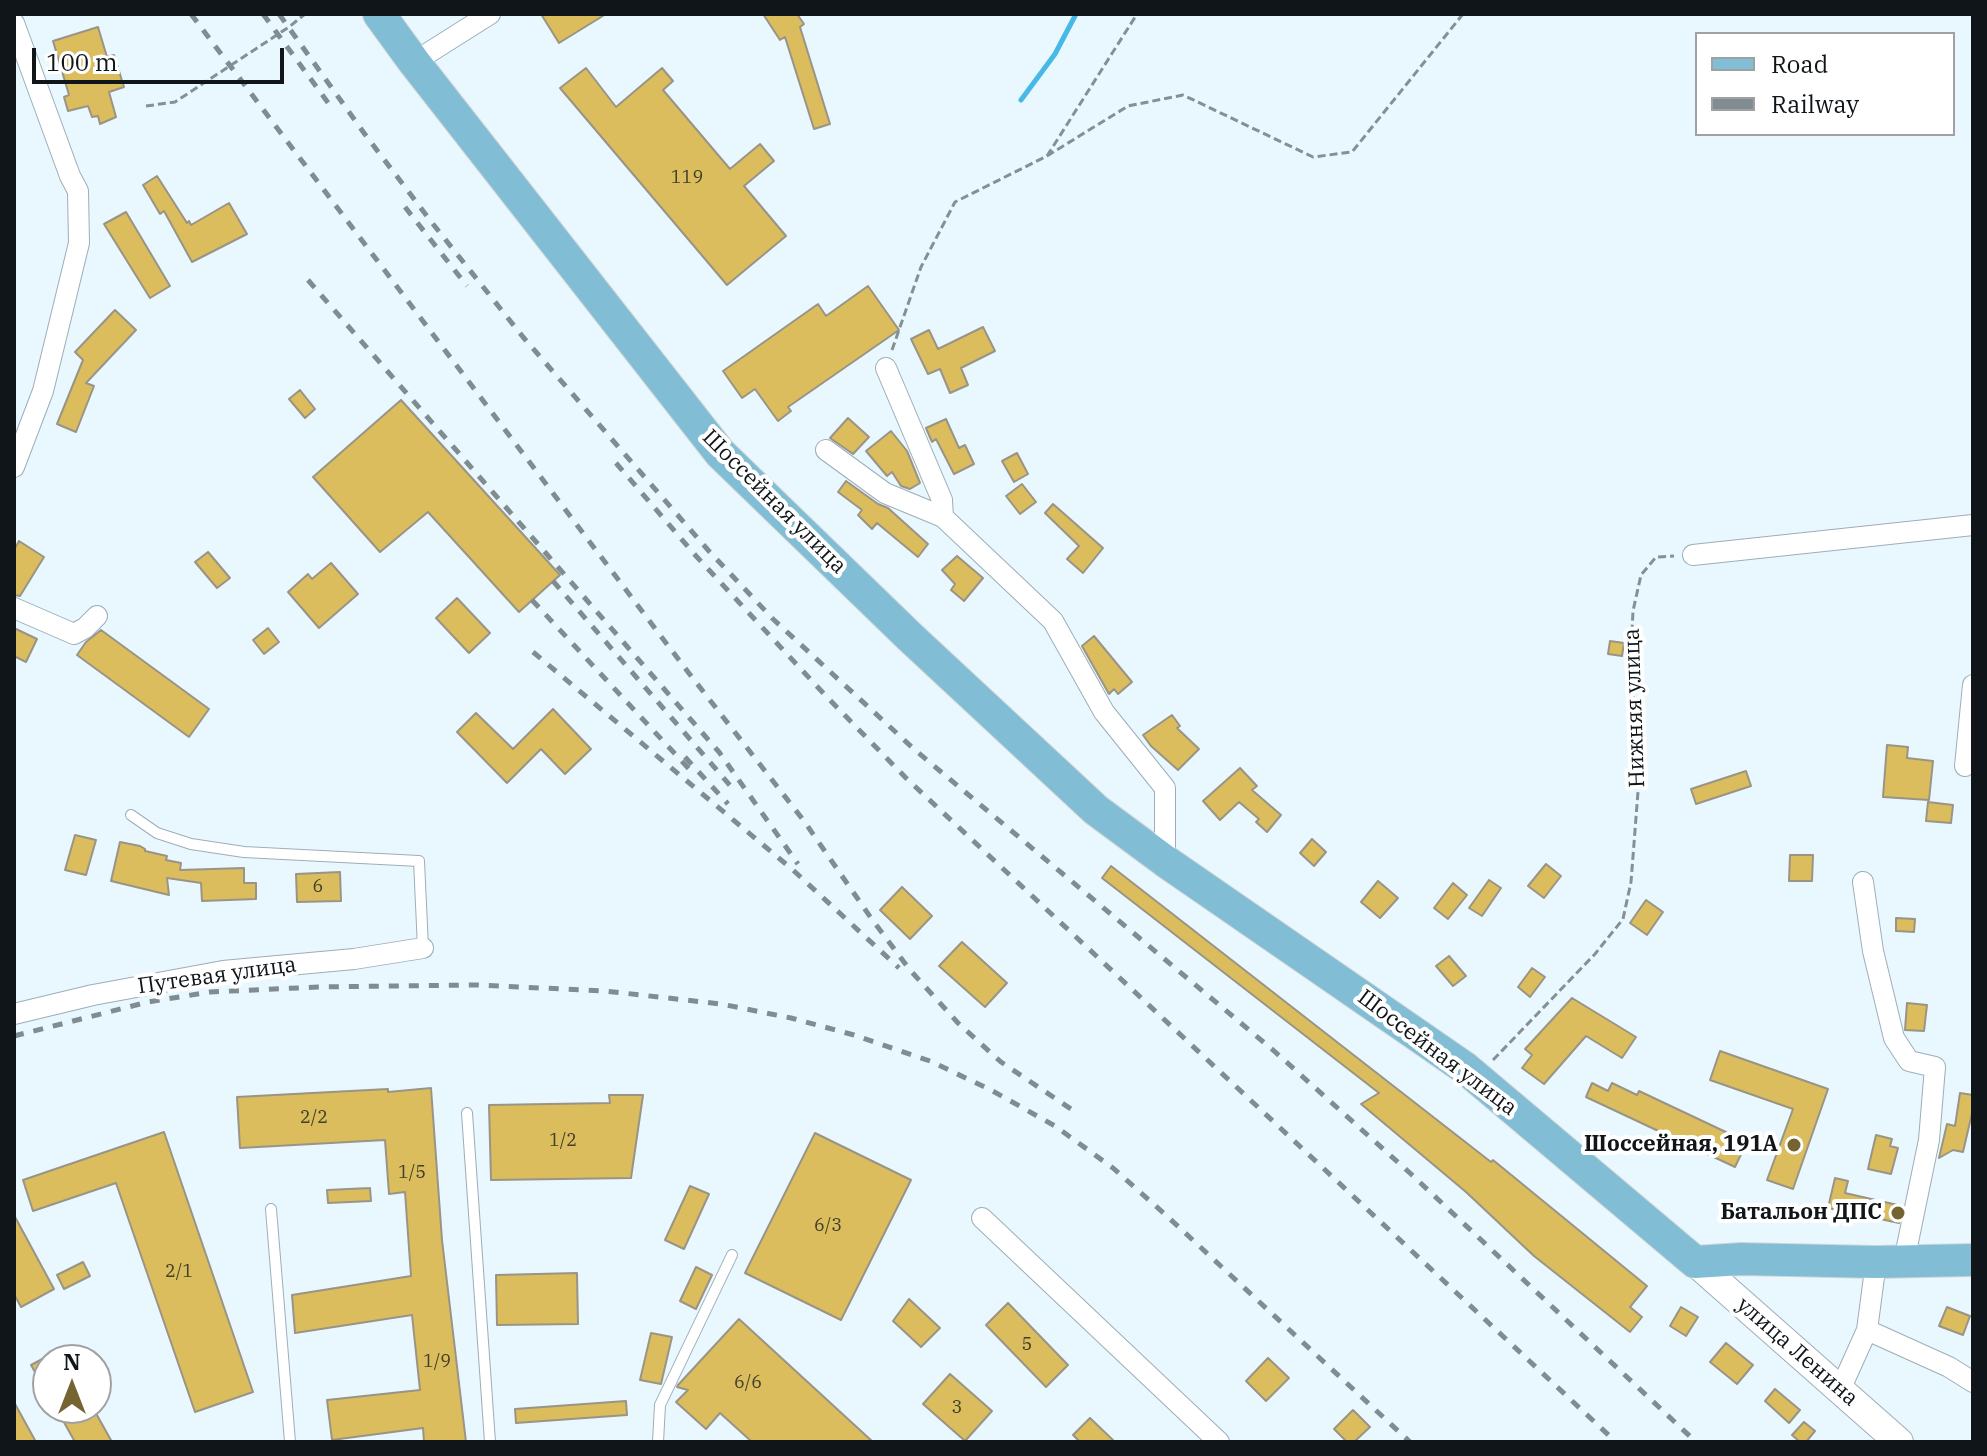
<!DOCTYPE html>
<meta charset="utf-8">
<style>
body{margin:0}
#map{position:relative;width:1987px;height:1456px;overflow:hidden;background:#e9f8ff;font-family:"IBM Plex Serif",serif}
canvas{display:block}
.frame{position:absolute;inset:0;border:16px solid #0f1518;pointer-events:none}
.legend{position:absolute;left:1695px;top:32px;width:260px;height:104px;box-sizing:border-box;background:#fff;border:2px solid #9fa1a3;margin:0;padding:10px 14px;list-style:none;font-size:24px;color:#0f1518}
.legend li{display:flex;align-items:center;gap:16px;height:40px}
.legend b{width:40px;border:2px solid #9fa1a3}
.north{position:absolute;left:32px;top:1344px;width:80px;height:80px;box-sizing:border-box;background:#fff;border:2px solid #9fa1a3;border-radius:50%;rotate:0deg;font-size:22px;font-weight:700;line-height:32px;text-align:center;color:#0f1518}
.north::after{content:'';display:block;margin:auto;width:28px;height:36px;background:#756432;clip-path:polygon(50% 0,100% 100%,50% 72%,0 100%)}
.scale{position:absolute;left:32px;top:48px;width:252px;height:36px;box-sizing:border-box;border:4px solid #0f1518;border-top:0;padding-left:10px;font-size:24px;line-height:28px;white-space:nowrap;color:#0f1518;-webkit-text-stroke:6px #fff;paint-order:stroke}
</style>
<div id="map">
<canvas width="1987" height="1456"></canvas>
<div class="frame"></div>
<ul class="legend">
<li><b style="height:10px;background:#81bed6"></b>Road</li>
<li><b style="height:10px;background:#818c91"></b>Railway</li>
</ul>
<div class="north">N</div>
<div class="scale">100 m</div>
</div>
<script>
const ctx = document.querySelector('canvas').getContext('2d');
ctx.lineJoin = 'round';
const shape = rows => new Path2D(rows.map(r => 'M' + r).join(''));
function stroke(path, color, width, dash) { ctx.strokeStyle = color; ctx.lineWidth = width; ctx.lineCap = dash ? 'butt' : 'round'; ctx.setLineDash(dash || []); ctx.stroke(path); }
function fillPath(path, color) { ctx.fillStyle = color; ctx.fill(path, 'evenodd'); }
function label(font, color, halo, rows, align = 'center') {
  ctx.font = font + ' "IBM Plex Serif",serif'; ctx.lineWidth = 8; ctx.setLineDash([]); ctx.textBaseline = 'middle'; ctx.strokeStyle = halo; ctx.fillStyle = color; for (const [text, x, y, turn = 0] of rows) {
    ctx.save(); ctx.translate(x, y); ctx.rotate((+turn || 0) * Math.PI / 180); ctx.textAlign = isNaN(turn) ? turn : align; if (halo) ctx.strokeText(text, 0, 0); ctx.fillText(text, 0, 0); ctx.restore();
  }
}
const stream = shape([
 [1021,100,1055,54,1076,14]
]);
const building = shape([
 [541,14,606,14,559,43,541,14],
 [763,14,797,14,804,24,800,27,830,124,814,129,785,37,780,40,763,14],
 [98,27,107,57,114,55,124,87,109,92,116,117,100,124,98,116,92,117,88,106,68,111,64,97,69,95,53,41,98,27],
 [586,68,616,107,662,68,673,81,663,90,730,169,760,144,774,161,744,186,786,236,727,285,560,88,586,68],
 [157,176,187,223,189,221,191,225,229,203,247,234,192,262,164,211,160,214,143,185,157,176],
 [126,212,170,286,150,298,104,224,126,212],
 [868,286,899,330,788,407,791,411,778,421,755,389,742,398,723,371,818,304,826,316,868,286],
 [115,310,136,330,86,383,94,386,76,432,57,424,83,360,75,352,115,310],
 [983,327,995,351,961,368,968,385,950,393,940,369,928,374,911,339,929,330,938,349,983,327],
 [300,390,315,409,305,418,289,399,300,390],
 [401,400,560,575,519,612,428,512,380,552,313,477,401,400],
 [848,418,869,437,853,454,830,438,848,418],
 [946,419,959,448,965,445,974,464,954,474,936,439,932,442,926,428,946,419],
 [891,431,907,451,920,483,910,489,901,486,892,472,887,476,866,451,891,431],
 [1017,453,1028,474,1014,482,1002,461,1017,453],
 [846,481,878,504,888,508,928,544,918,557,877,523,872,529,858,515,862,510,838,492,846,481],
 [1022,484,1036,502,1020,514,1006,496,1022,484],
 [1053,504,1103,548,1083,573,1067,559,1079,546,1045,513,1053,504],
 [19,541,44,557,20,596,14,595,14,550,19,541],
 [208,552,230,578,217,588,195,562,208,552],
 [957,556,983,578,964,601,951,590,955,584,942,570,957,556],
 [331,563,358,594,319,628,288,592,308,574,312,579,331,563],
 [457,598,490,633,469,653,436,618,457,598],
 [14,628,37,639,26,662,14,656,14,628],
 [268,628,279,642,264,654,253,640,268,628],
 [101,630,209,709,189,737,77,655,86,642,101,630],
 [1094,636,1132,682,1118,694,1114,689,1109,694,1082,646,1094,636],
 [1610,641,1624,643,1622,656,1608,654,1610,641],
 [553,709,591,749,565,774,541,749,507,783,457,732,476,713,513,749,553,709],
 [1172,715,1180,726,1177,728,1199,749,1178,770,1151,746,1143,735,1172,715],
 [1887,745,1908,747,1907,758,1933,761,1929,800,1883,797,1887,745],
 [1240,768,1257,786,1252,790,1281,815,1267,832,1256,822,1259,819,1239,802,1220,820,1203,801,1240,768],
 [1746,771,1751,786,1696,804,1691,789,1746,771],
 [1928,802,1953,805,1951,823,1926,821,1928,802],
 [75,835,96,840,86,875,65,870,75,835],
 [1312,839,1326,852,1314,866,1300,853,1312,839],
 [120,842,140,846,145,849,145,851,167,856,166,860,181,863,180,870,244,868,244,883,256,883,256,899,202,901,201,883,167,878,169,895,111,881,120,842],
 [1790,855,1813,855,1812,881,1789,881,1790,855],
 [1546,864,1561,876,1544,898,1528,886,1546,864],
 [1111,866,1491,1162,1493,1160,1647,1286,1630,1307,1642,1317,1630,1332,1534,1256,1466,1192,1361,1104,1379,1093,1102,878,1111,866],
 [340,872,341,901,297,902,296,874,340,872],
 [1489,880,1501,888,1482,916,1469,908,1489,880],
 [1378,881,1398,898,1380,918,1361,902,1378,881],
 [1453,883,1467,895,1448,919,1434,908,1453,883],
 [902,887,932,916,910,939,880,910,902,887],
 [1646,900,1663,912,1647,935,1630,923,1646,900],
 [1896,918,1915,919,1914,932,1896,931,1896,918],
 [962,942,1007,983,985,1007,939,966,962,942],
 [1449,956,1466,976,1453,986,1436,966,1449,956],
 [1532,968,1545,977,1530,997,1518,987,1532,968],
 [1572,998,1636,1037,1622,1058,1586,1036,1544,1084,1522,1068,1532,1055,1525,1049,1572,998],
 [1907,1003,1927,1005,1924,1031,1905,1030,1907,1003],
 [1720,1051,1828,1089,1793,1189,1767,1180,1793,1109,1710,1080,1720,1051],
 [1592,1083,1608,1091,1612,1083,1637,1095,1639,1091,1747,1142,1735,1167,1586,1097,1592,1083],
 [431,1088,442,1240,466,1442,424,1442,423,1428,332,1440,327,1400,420,1390,412,1315,295,1333,292,1295,411,1276,405,1192,389,1194,385,1140,240,1148,237,1097,388,1089,388,1092,431,1088],
 [1960,1093,1973,1095,1973,1109,1963,1152,1953,1150,1939,1158,1947,1124,1955,1126,1960,1093],
 [609,1095,643,1095,631,1178,491,1180,489,1105,610,1103,609,1095],
 [164,1132,253,1392,195,1412,116,1183,33,1211,23,1180,164,1132],
 [815,1133,911,1180,841,1320,745,1273,815,1133],
 [1876,1135,1892,1139,1890,1146,1898,1148,1891,1174,1868,1169,1876,1135],
 [1835,1178,1848,1181,1845,1193,1902,1206,1899,1223,1828,1208,1835,1178],
 [690,1186,709,1194,684,1249,665,1240,690,1186],
 [370,1188,371,1201,328,1203,327,1190,370,1188],
 [14,1215,54,1289,21,1307,14,1294,14,1215],
 [83,1262,90,1276,64,1289,57,1275,83,1262],
 [696,1267,712,1275,696,1309,680,1301,696,1267],
 [577,1273,578,1324,497,1325,496,1275,577,1273],
 [909,1299,940,1328,921,1347,893,1321,909,1299],
 [1008,1303,1068,1365,1046,1387,986,1325,1008,1303],
 [1681,1307,1698,1317,1686,1336,1670,1326,1681,1307],
 [1947,1307,1970,1316,1963,1335,1939,1326,1947,1307],
 [739,1319,873,1442,752,1442,720,1413,706,1429,676,1402,688,1390,677,1387,678,1385,739,1319],
 [651,1333,672,1337,661,1384,640,1380,651,1333],
 [1726,1343,1753,1365,1737,1384,1710,1362,1726,1343],
 [48,1356,48,1395,31,1365,48,1356],
 [1268,1358,1289,1378,1266,1401,1246,1381,1268,1358],
 [950,1374,992,1411,965,1441,923,1404,950,1374],
 [1775,1389,1800,1410,1789,1423,1765,1401,1775,1389],
 [626,1401,627,1415,516,1423,515,1409,626,1401],
 [14,1402,36,1442,14,1442,14,1402],
 [56,1408,93,1408,112,1442,75,1442,56,1408],
 [1353,1410,1370,1427,1354,1442,1347,1442,1334,1429,1353,1410],
 [1090,1418,1115,1442,1080,1442,1073,1435,1090,1418],
 [1804,1422,1815,1431,1806,1442,1800,1442,1792,1435,1804,1422]
]);
const path = shape([
 [146,106,175,102,289,27,305,14],
 [1047,156,1128,106,1183,95,1313,157,1352,152,1463,14],
 [892,350,921,267,955,202,1047,156,1137,14],
 [1493,1060,1595,954,1623,919,1631,882,1640,766,1633,697,1631,651,1633,611,1641,575,1656,557,1674,556]
]);
const lane = shape([
 [131,815,157,833,191,844,244,852,419,861,423,948],
 [467,1113,490,1442],
 [271,1209,290,1442],
 [658,1442,660,1405,732,1255]
]);
const street = shape([
 [14,23,70,176,78,191,79,243,43,391,14,467],
 [414,62,490,14],
 [886,368,942,500,943,517],
 [826,450,885,493,943,517,1053,621,1104,712,1165,788,1165,861],
 [1693,555,1973,525],
 [14,608,74,634,85,628,97,616],
 [1965,766,1973,685],
 [1863,882,1873,951,1894,1038,1909,1061,1935,1067,1929,1140,1904,1261],
 [14,1014,93,995,223,971,354,959,423,948],
 [982,1218,1219,1442],
 [1867,1330,1876,1262],
 [1840,1390,1867,1330,1949,1367,1973,1382]
]);
const secondary = shape([
 [1695,1262,1899,1442]
]);
const primary = shape([
 [379,14,414,62,720,453,910,637,1096,810,1165,861,1465,1068,1695,1262,1741,1259,1876,1262,1973,1260]
]);
const rail = shape([
 [191,14,688,672,804,821,871,918,910,970,958,1023,1001,1062,1077,1113],
 [263,14,329,104],
 [279,14,364,133,433,224,523,337,708,550,773,619,915,750,1273,1050,1411,1174,1696,1442],
 [405,207,467,286],
 [308,280,719,752,798,864],
 [616,463,696,556,825,695,906,778,1616,1442],
 [553,581,734,790],
 [532,600,690,770],
 [533,652,793,870,899,968],
 [685,757,728,804],
 [14,1036,148,1002,210,992,318,987,477,985,605,991,721,1004,791,1018,854,1035,930,1061,991,1090,1055,1126,1113,1168,1168,1217,1410,1442]
]);
const markers = [
 [1794,1145,8,"#756432"],
 [1898,1213,8,"#756432"]
];
const numberNames = [
 ["119",687,178],
 ["6",318,887],
 ["2/2",314,1118],
 ["1/2",563,1141],
 ["1/5",412,1173],
 ["6/3",828,1226],
 ["2/1",179,1272],
 ["5",1027,1345],
 ["1/9",437,1362],
 ["6/6",748,1383],
 ["3",957,1408]
];
const streetNames = [
 ["Шоссейная улица",774,502,45],
 ["Нижняя улица",1635,708,-92],
 ["Путевая улица",217,976,-8],
 ["Шоссейная улица",1437,1053,37],
 ["улица Ленина",1797,1352,41]
];
const poiNames = [
 ["Шоссейная, 191А",1778,1145],
 ["Батальон ДПС",1882,1213]
];
stroke(stream, '#48b9e6', 5);
fillPath(building, '#dbbd5e');
stroke(building, '#999485', 2);
stroke(lane, '#9daeb7', 12);
stroke(street, '#9daeb7', 22);
stroke(secondary, '#9daeb7', 30);
stroke(primary, '#d4d5d5', 34);
stroke(path, '#859095', 3, [8, 4]);
stroke(lane, '#fff', 10);
stroke(street, '#fff', 20);
stroke(secondary, '#fff', 28);
stroke(primary, '#81bed6', 32);
stroke(rail, '#818c91', 5, [10, 10]);
for (const [x, y, r, color] of markers) { const dot = new Path2D(); dot.arc(x, y, r, 0, 2 * Math.PI); ctx.fillStyle = color; ctx.fill(dot); stroke(dot, '#fff', 3); }
label('18px', '#423f2a', null, numberNames);
label('22px', '#0f1518', '#fff', streetNames);
label('bold 22px', '#0f1518', '#fff', poiNames, 'right');
</script>
